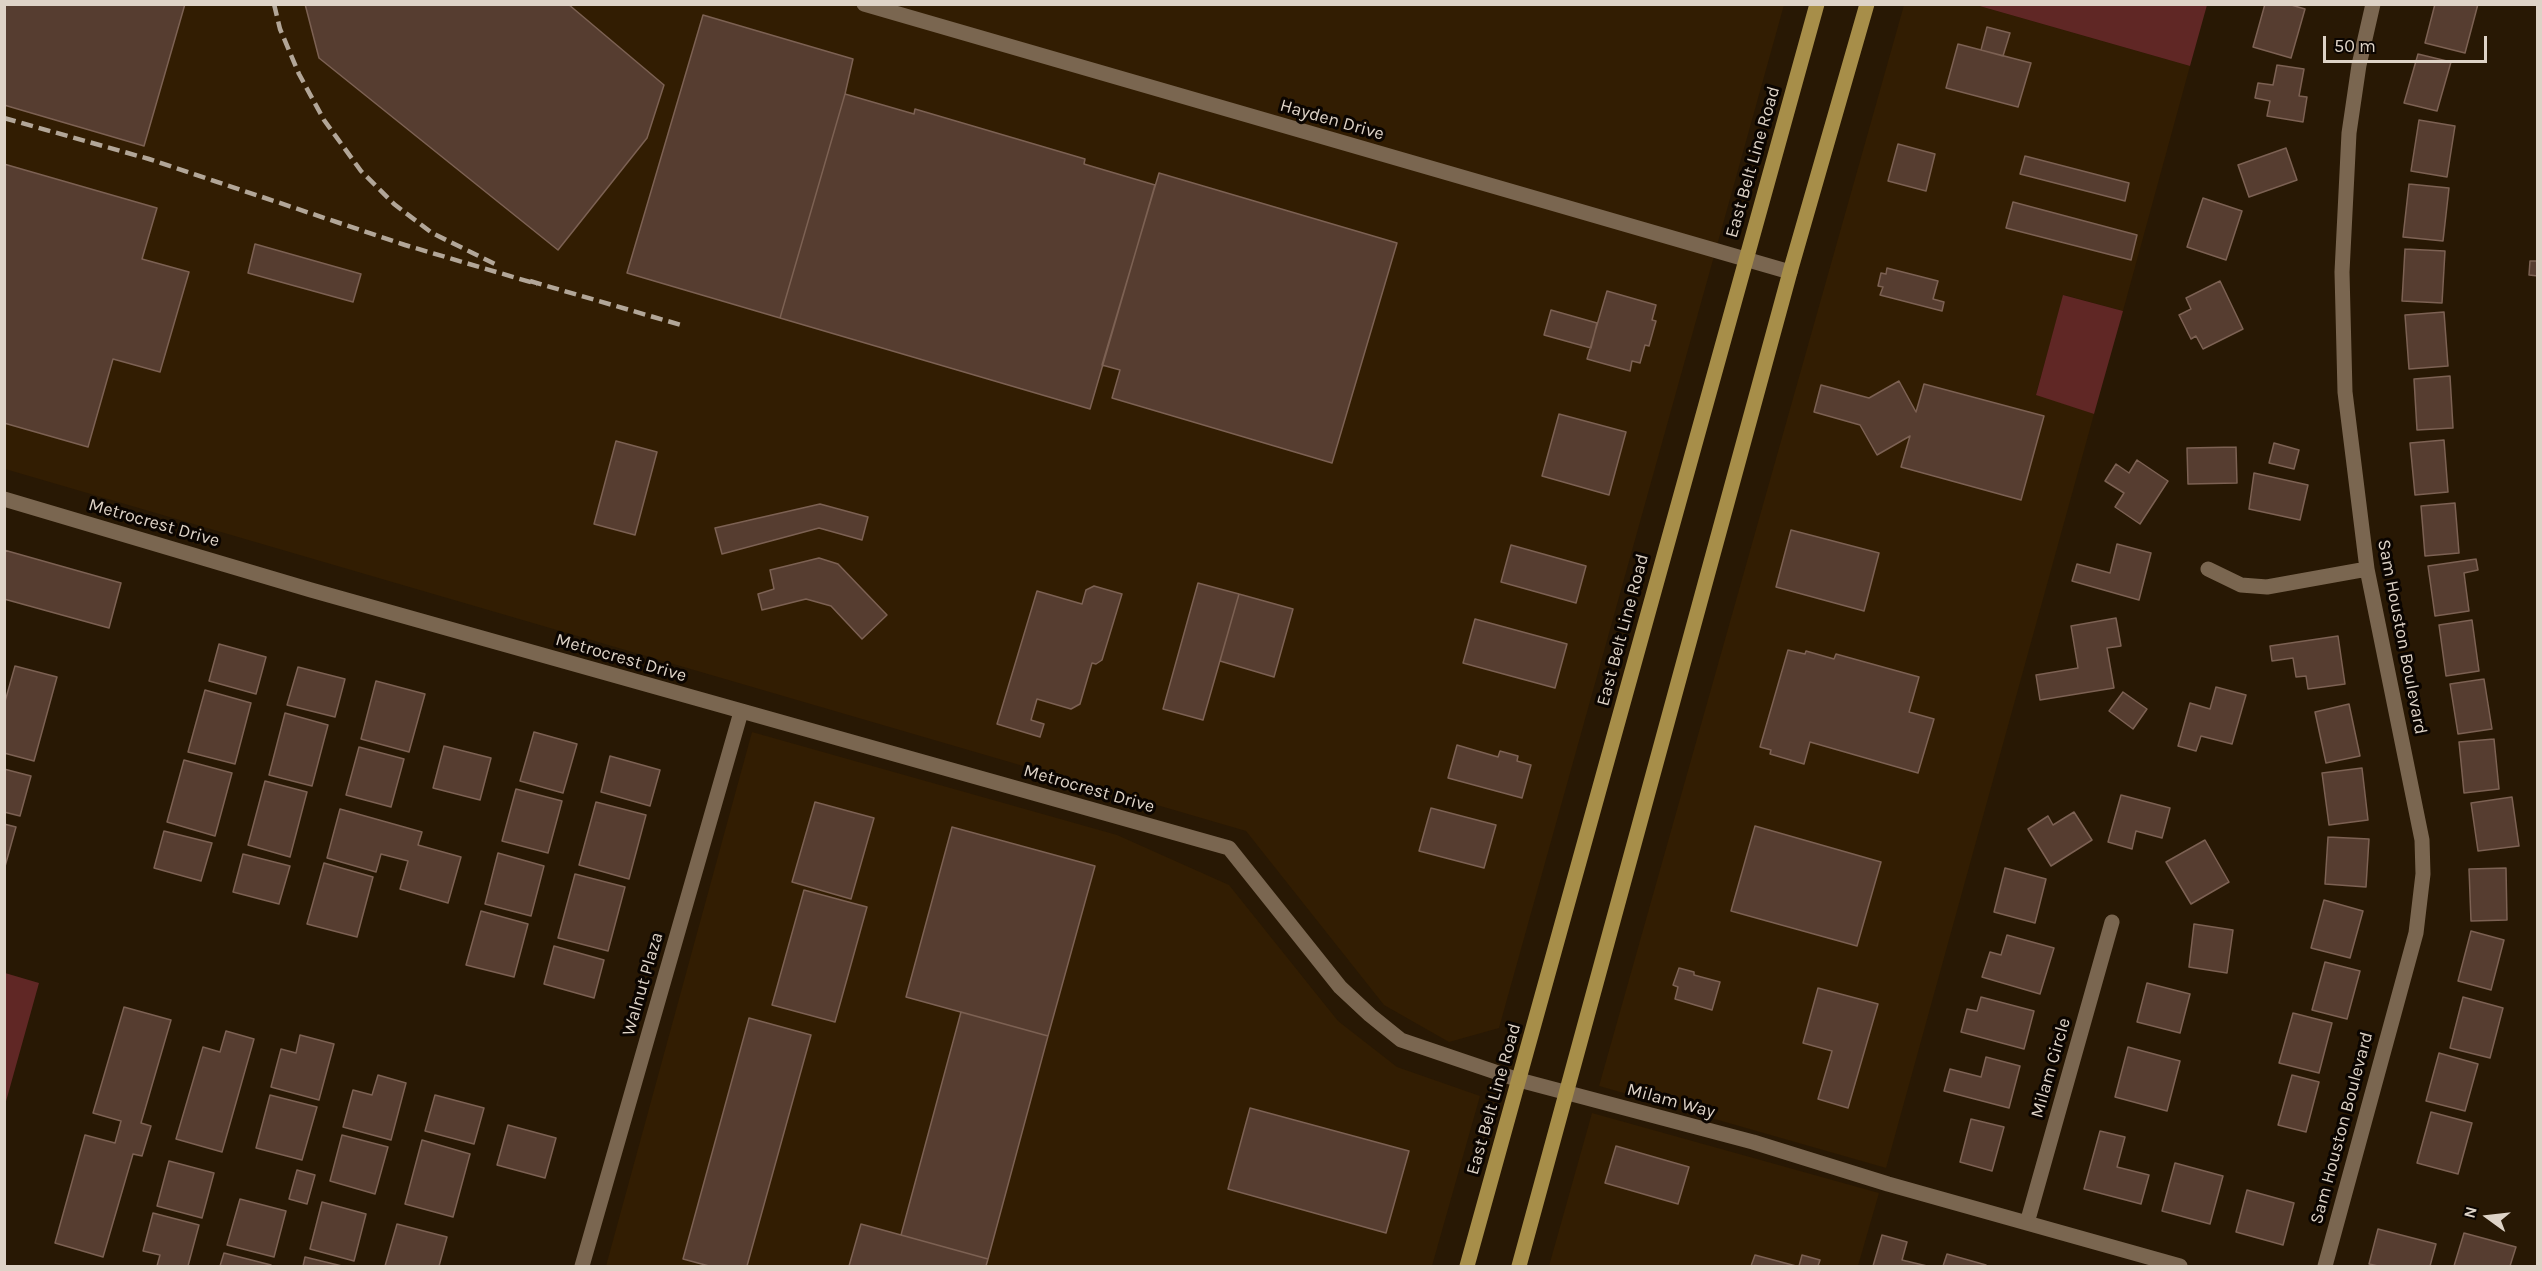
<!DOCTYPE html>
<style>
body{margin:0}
#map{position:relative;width:2542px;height:1271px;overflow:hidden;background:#281804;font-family:Karla,sans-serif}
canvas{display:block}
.frame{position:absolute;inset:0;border:6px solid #ded3c7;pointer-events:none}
.north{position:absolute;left:2458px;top:1187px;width:60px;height:60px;-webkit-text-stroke:4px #0b0501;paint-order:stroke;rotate:285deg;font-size:16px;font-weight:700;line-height:24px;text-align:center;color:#ded3c7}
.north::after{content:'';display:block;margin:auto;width:21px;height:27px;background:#ded3c7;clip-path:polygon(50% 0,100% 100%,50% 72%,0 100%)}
.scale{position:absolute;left:2323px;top:36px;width:164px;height:27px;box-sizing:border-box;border:3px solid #ded3c7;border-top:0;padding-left:8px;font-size:18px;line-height:21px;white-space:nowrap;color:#ded3c7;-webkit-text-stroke:4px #0b0501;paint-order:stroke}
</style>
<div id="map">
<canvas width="2542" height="1271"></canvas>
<div class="frame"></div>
<div class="north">N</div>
<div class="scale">50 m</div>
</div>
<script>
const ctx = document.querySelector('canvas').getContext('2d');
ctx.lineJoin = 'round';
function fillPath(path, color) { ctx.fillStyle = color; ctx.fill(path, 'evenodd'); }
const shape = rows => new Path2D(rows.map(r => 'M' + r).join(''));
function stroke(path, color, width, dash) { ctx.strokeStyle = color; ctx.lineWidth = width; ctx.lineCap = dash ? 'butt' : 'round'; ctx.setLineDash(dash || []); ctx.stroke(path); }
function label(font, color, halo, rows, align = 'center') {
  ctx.font = font + ' Karla,sans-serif'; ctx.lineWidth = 6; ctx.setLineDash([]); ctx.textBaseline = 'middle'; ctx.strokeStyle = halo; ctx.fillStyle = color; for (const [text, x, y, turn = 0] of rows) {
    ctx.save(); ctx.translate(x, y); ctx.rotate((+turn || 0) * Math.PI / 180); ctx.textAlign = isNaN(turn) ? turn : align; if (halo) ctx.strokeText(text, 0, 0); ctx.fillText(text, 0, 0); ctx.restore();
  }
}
const built = shape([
 [4,5,1784,5,1499,1028,1449,1042,1384,1005,1246,831,5,469],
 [1904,5,1976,5,2190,66,2123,311,2064,295,2036,394,2094,414,1886,1168,1599,1086],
 [752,732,1117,835,1229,885,1338,1021,1397,1067,1480,1096,1432,1266,606,1266],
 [1592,1113,1879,1193,1858,1266,1549,1266]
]);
const green = shape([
 [1976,5,2207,5,2190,66],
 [2063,295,2123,311,2094,414,2036,395],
 [5,973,39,983,5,1105,4,973]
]);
const building = shape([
 [4,4,185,4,144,146,4,105,4,4],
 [305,4,568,4,664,85,647,138,558,250,319,58,305,4],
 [2265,4,2288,4,2305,9,2291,58,2253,47,2265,4],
 [2435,4,2478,4,2465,53,2425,43,2435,4],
 [703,15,853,59,845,94,780,318,627,273,703,15],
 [1987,27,2010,33,2003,56,1981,50,1987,27],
 [1958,44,2031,63,2018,107,1946,88,1958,44],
 [2418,54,2451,62,2437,111,2404,103,2418,54],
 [2277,65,2304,69,2299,96,2307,97,2303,122,2267,116,2270,101,2255,98,2258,83,2273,85,2277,65],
 [845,94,914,114,915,109,1085,159,1084,164,1155,185,1090,409,780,318,845,94],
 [2419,120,2455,126,2447,177,2411,171,2419,120],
 [1898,144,1935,154,1926,191,1888,181,1898,144],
 [2286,148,2297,180,2249,197,2238,165,2286,148],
 [2025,156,2129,183,2125,201,2020,174,2025,156],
 [4,164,157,208,142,259,189,272,160,372,113,359,88,447,4,423,4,164],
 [1159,173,1397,243,1332,463,1112,398,1120,370,1102,365,1159,173],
 [2409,184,2449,188,2443,241,2403,237,2409,184],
 [2203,198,2242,211,2226,260,2187,247,2203,198],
 [2013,202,2137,235,2131,260,2006,228,2013,202],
 [255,244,361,274,353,302,248,273,255,244],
 [2405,249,2445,251,2442,303,2402,301,2405,249],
 [2530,261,2538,261,2538,276,2529,275,2530,261],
 [1887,268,1938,281,1933,299,1944,302,1942,311,1880,295,1883,287,1878,286,1881,273,1886,274,1887,268],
 [2220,281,2243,329,2203,349,2196,336,2191,339,2179,315,2191,309,2186,298,2220,281],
 [1607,291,1656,305,1652,320,1656,321,1649,346,1645,345,1640,363,1632,361,1630,371,1587,359,1607,291],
 [1551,310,1597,323,1591,348,1544,335,1551,310],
 [2444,312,2448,366,2409,369,2405,315,2444,312],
 [2450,376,2453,428,2417,430,2414,379,2450,376],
 [1899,381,1916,412,1924,384,2044,416,2021,500,1901,467,1910,436,1877,455,1860,425,1814,412,1821,385,1869,398,1899,381],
 [1559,414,1626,432,1609,495,1542,476,1559,414],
 [2444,440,2448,492,2415,495,2410,443,2444,440],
 [616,441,657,452,635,535,594,524,616,441],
 [2274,443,2299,450,2294,469,2269,463,2274,443],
 [2236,447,2237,483,2188,484,2187,448,2236,447],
 [2137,460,2168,481,2140,524,2115,507,2124,493,2105,481,2116,464,2129,473,2137,460],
 [2254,473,2308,485,2300,520,2249,509,2254,473],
 [2455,503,2459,553,2425,556,2421,506,2455,503],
 [820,504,868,517,862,540,819,528,722,554,715,528,820,504],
 [1791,530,1879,553,1864,611,1776,587,1791,530],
 [2117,544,2151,553,2139,600,2072,581,2077,564,2110,573,2117,544],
 [1511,545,1586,566,1576,603,1501,582,1511,545],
 [4,550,121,583,109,628,4,599,4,550],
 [819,558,838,564,887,615,862,639,831,606,806,599,762,610,758,594,774,589,770,570,819,558],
 [2476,559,2478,570,2464,573,2469,611,2435,616,2428,566,2476,559],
 [1198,583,1239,594,1203,720,1163,709,1198,583],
 [1094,586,1122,594,1102,660,1096,664,1092,663,1080,704,1071,709,1037,699,1031,720,1044,724,1040,737,997,724,1037,591,1082,604,1086,590,1094,586],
 [1239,594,1293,609,1274,677,1220,661,1239,594],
 [2116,618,2121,646,2107,648,2114,688,2040,700,2036,675,2078,668,2071,626,2116,618],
 [1475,619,1567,644,1555,688,1463,663,1475,619],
 [2472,620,2479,671,2446,676,2439,625,2472,620],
 [2338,636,2345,684,2308,689,2306,676,2296,677,2293,658,2272,661,2270,646,2338,636],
 [219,644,266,657,256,694,209,681,219,644],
 [1788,650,1805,654,1806,651,1834,659,1836,654,1919,677,1909,712,1934,719,1918,773,1810,742,1804,764,1770,754,1771,750,1760,747,1788,650],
 [15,666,57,677,34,761,4,753,4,705,15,666],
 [298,667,345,679,335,717,287,705,298,667],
 [2484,679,2492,729,2458,734,2450,684,2484,679],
 [376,681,425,694,409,752,361,739,376,681],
 [2216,687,2246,695,2232,744,2201,736,2196,751,2178,746,2190,703,2210,709,2216,687],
 [205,690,251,703,235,764,188,752,205,690],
 [2123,692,2147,709,2133,729,2109,711,2123,692],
 [2349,704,2360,756,2326,763,2315,712,2349,704],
 [285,713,328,725,312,786,269,775,285,713],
 [534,732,577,744,563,793,520,781,534,732],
 [2494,739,2499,789,2464,793,2459,742,2494,739],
 [1457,745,1498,757,1500,751,1518,756,1517,761,1531,765,1522,798,1448,778,1457,745],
 [444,746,491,758,480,800,433,788,444,746],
 [359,747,404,759,391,807,346,795,359,747],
 [610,756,660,770,650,806,601,792,610,756],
 [184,760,232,773,215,836,167,822,184,760],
 [2362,768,2368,820,2329,825,2322,773,2362,768],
 [4,769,31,776,20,816,4,812,4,769],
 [265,781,307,792,290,857,248,845,265,781],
 [516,789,562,801,548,853,502,841,516,789],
 [2121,795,2170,808,2162,838,2136,831,2132,849,2108,842,2121,795],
 [2512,797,2519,846,2478,851,2471,803,2512,797],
 [596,802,646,815,629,879,579,865,596,802],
 [815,802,874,818,851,899,792,882,815,802],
 [1431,808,1496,825,1484,868,1419,851,1431,808],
 [340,809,422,832,418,845,461,857,448,903,400,889,408,861,381,854,376,872,327,858,340,809],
 [2074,812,2092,840,2051,866,2028,829,2048,816,2053,825,2074,812],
 [4,824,16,827,4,870,4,824],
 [1755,826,1881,862,1857,946,1731,911,1755,826],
 [952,827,1095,866,1048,1036,906,997,952,827],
 [164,831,212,843,201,881,154,868,164,831],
 [2328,837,2369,839,2366,887,2325,884,2328,837],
 [2205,840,2229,882,2191,904,2166,862,2205,840],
 [498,853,544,866,531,916,485,904,498,853],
 [243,854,290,866,279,904,233,892,243,854],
 [324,863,373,877,357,937,307,924,324,863],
 [2005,868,2046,879,2035,923,1994,912,2005,868],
 [2506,868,2507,920,2471,921,2469,869,2506,868],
 [575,874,625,887,608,951,558,938,575,874],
 [804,890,867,907,835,1022,772,1005,804,890],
 [2324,900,2363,911,2350,958,2311,948,2324,900],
 [481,911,528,924,514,977,466,965,481,911],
 [2194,924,2233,930,2227,973,2189,967,2194,924],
 [2471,931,2504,940,2491,990,2458,981,2471,931],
 [2007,935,2054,948,2040,994,1982,977,1990,952,2001,955,2007,935],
 [554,946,604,960,594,998,544,984,554,946],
 [2325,962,2360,971,2347,1019,2312,1010,2325,962],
 [1679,968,1694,972,1694,975,1720,982,1712,1010,1675,999,1678,987,1673,985,1679,968],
 [2147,983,2190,994,2180,1033,2137,1022,2147,983],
 [1818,988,1878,1004,1848,1108,1818,1099,1832,1051,1803,1043,1818,988],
 [1981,997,2034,1011,2024,1049,1961,1032,1967,1009,1977,1011,1981,997],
 [2463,997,2503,1008,2490,1058,2450,1048,2463,997],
 [124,1007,171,1020,141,1123,151,1126,142,1156,133,1154,103,1257,55,1243,85,1135,115,1143,121,1121,93,1113,124,1007],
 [961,1012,1048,1036,988,1259,901,1235,961,1012],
 [2293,1013,2332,1023,2319,1073,2279,1063,2293,1013],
 [749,1018,811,1035,747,1266,709,1266,683,1259,749,1018],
 [226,1031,254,1039,222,1152,176,1139,203,1047,220,1052,226,1031],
 [300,1035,334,1044,319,1100,271,1087,281,1049,296,1053,300,1035],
 [2128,1047,2180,1061,2167,1111,2115,1097,2128,1047],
 [2439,1053,2478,1064,2465,1111,2426,1101,2439,1053],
 [1986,1057,2020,1066,2009,1108,1944,1091,1950,1069,1981,1077,1986,1057],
 [378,1075,406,1083,391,1140,343,1127,353,1090,372,1095,378,1075],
 [2292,1075,2319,1082,2306,1132,2278,1125,2292,1075],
 [270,1095,317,1107,302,1160,256,1148,270,1095],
 [435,1095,484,1108,474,1144,425,1131,435,1095],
 [1250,1108,1409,1151,1386,1233,1228,1189,1250,1108],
 [2431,1112,2472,1123,2458,1174,2417,1163,2431,1112],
 [1971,1119,2004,1127,1992,1171,1960,1162,1971,1119],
 [508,1125,556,1138,545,1178,497,1165,508,1125],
 [2100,1131,2125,1137,2117,1167,2149,1175,2141,1204,2084,1189,2100,1131],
 [342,1135,388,1147,375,1194,330,1181,342,1135],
 [422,1140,470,1154,453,1217,405,1204,422,1140],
 [1616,1146,1689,1167,1678,1204,1605,1183,1616,1146],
 [169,1161,214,1173,202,1218,157,1206,169,1161],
 [2175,1163,2223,1176,2210,1224,2162,1211,2175,1163],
 [297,1170,315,1175,307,1204,289,1199,297,1170],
 [2247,1190,2294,1203,2283,1245,2236,1232,2247,1190],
 [240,1199,286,1211,274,1257,227,1245,240,1199],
 [322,1202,366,1214,354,1261,310,1249,322,1202],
 [153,1213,199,1225,188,1266,157,1266,160,1255,143,1251,153,1213],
 [397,1224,447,1237,439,1266,385,1266,397,1224],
 [861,1224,988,1259,986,1266,849,1266,861,1224],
 [2378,1229,2436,1244,2430,1266,2378,1266,2369,1264,2378,1229],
 [2464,1233,2516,1247,2510,1266,2454,1266,2464,1233],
 [1882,1235,1907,1242,1902,1260,1927,1266,1873,1266,1882,1235],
 [224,1253,271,1265,271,1266,220,1266,224,1253],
 [1947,1254,1986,1265,1986,1266,1943,1266,1947,1254],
 [1755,1255,1796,1266,1751,1266,1755,1255],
 [1802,1255,1820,1260,1818,1266,1799,1266,1802,1255],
 [305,1257,342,1266,303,1266,305,1257]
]);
const minor = shape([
 [864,4,1790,272],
 [4,499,311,590,1229,848,1340,987,1370,1015,1401,1040,1519,1080,1753,1142,1888,1184,2180,1266],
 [2208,569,2241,585,2267,587,2367,569],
 [2027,1223,2112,922],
 [582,1266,741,712],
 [2325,1266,2416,933,2423,874,2422,840,2367,569,2345,392,2342,272,2349,133,2359,65,2373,4]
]);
const primary = shape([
 [1467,1266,1817,4],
 [1519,1266,1790,272,1867,4]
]);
const rail = shape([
 [274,4,280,29,299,74,324,120,361,171,394,204,432,233,495,264],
 [4,118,149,159,405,245,537,284],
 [530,281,681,325]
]);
const streetNames = [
 ["Hayden Drive",1332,120,16],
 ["East Belt Line Road",1753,162,-74],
 ["Metrocrest Drive",154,523,16],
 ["East Belt Line Road",1623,630,-75],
 ["Sam Houston Boulevard",2402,637,79],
 ["Metrocrest Drive",621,658,16],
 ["Metrocrest Drive",1089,789,16],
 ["Walnut Plaza",643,984,-74],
 ["Milam Circle",2051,1068,-74],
 ["East Belt Line Road",1494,1099,-74],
 ["Milam Way",1671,1101,15],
 ["Sam Houston Boulevard",2342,1128,-75]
];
fillPath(built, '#321d02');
fillPath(green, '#602725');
fillPath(building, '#563d30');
stroke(building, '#7c6153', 1.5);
stroke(minor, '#7a6650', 15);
stroke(primary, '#a78e49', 15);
stroke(rail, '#b2a698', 4.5, [12, 6]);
label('18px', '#ded3c7', '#0b0501', streetNames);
</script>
